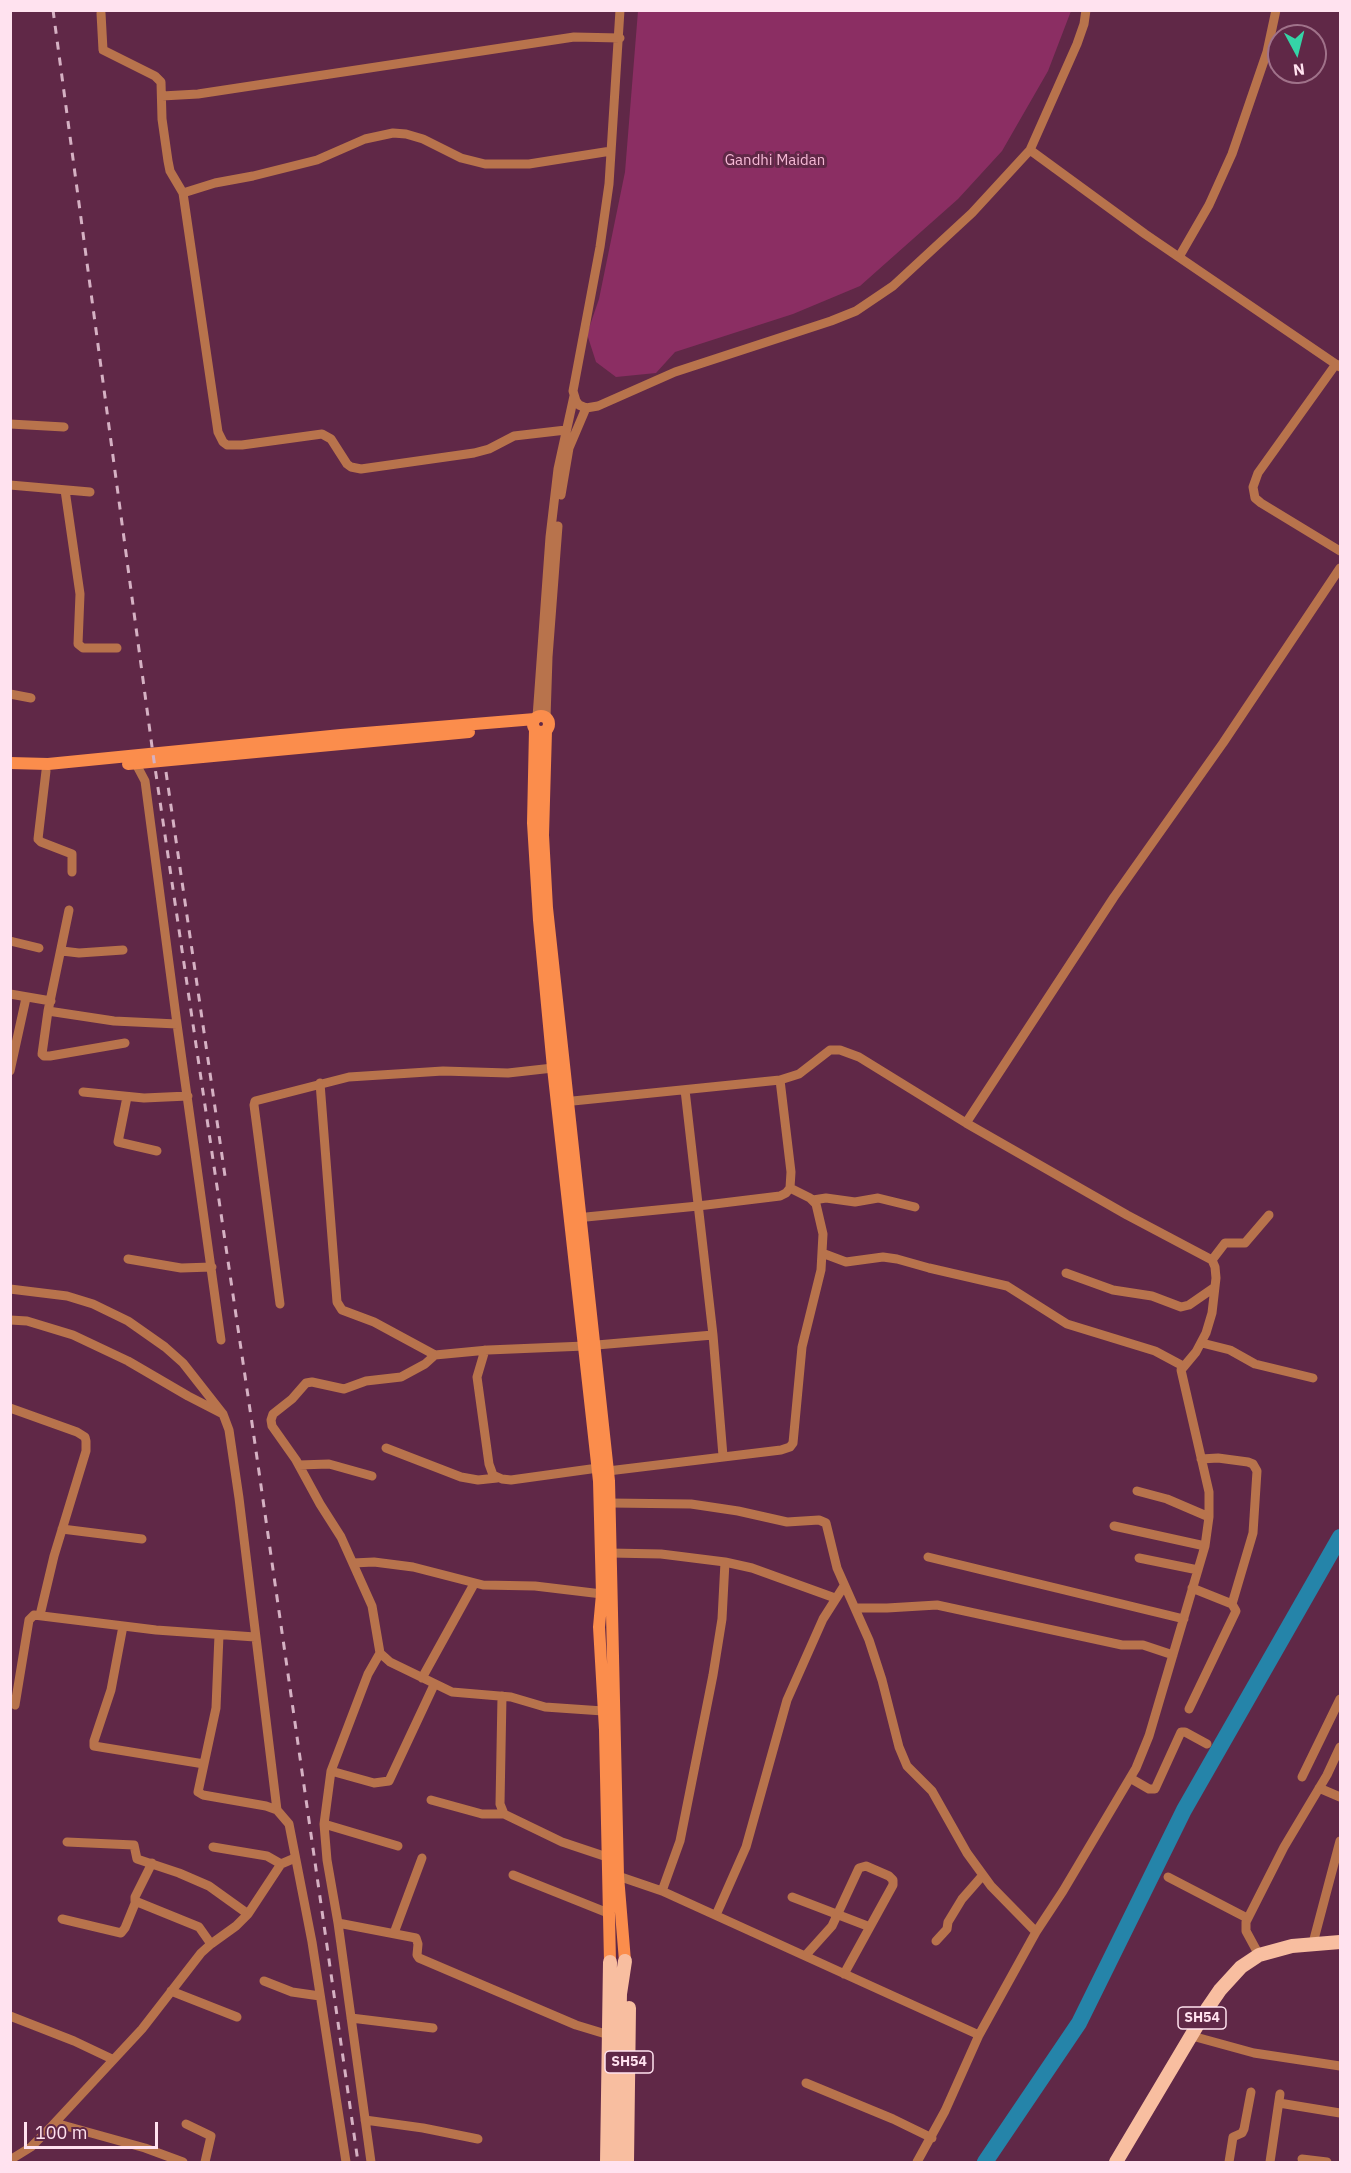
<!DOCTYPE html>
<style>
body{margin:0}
#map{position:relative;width:1351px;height:2173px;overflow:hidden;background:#602847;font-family:"IBM Plex Sans",sans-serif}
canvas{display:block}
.frame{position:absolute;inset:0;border:12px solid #ffe2ef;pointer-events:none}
.north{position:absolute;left:1267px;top:24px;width:60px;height:60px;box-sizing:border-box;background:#602847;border:2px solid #a0728a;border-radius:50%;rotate:173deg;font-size:16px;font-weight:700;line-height:24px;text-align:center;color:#ffe2ef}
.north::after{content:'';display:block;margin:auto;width:21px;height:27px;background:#35d4a7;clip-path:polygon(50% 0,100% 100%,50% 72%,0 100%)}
.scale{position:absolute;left:24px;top:2122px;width:134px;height:27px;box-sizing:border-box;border:3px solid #ffe2ef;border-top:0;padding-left:8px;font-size:18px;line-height:21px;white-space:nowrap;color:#ffe2ef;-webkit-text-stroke:4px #602847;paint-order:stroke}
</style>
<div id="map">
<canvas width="1351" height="2173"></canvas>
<div class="frame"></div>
<div class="north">N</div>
<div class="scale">100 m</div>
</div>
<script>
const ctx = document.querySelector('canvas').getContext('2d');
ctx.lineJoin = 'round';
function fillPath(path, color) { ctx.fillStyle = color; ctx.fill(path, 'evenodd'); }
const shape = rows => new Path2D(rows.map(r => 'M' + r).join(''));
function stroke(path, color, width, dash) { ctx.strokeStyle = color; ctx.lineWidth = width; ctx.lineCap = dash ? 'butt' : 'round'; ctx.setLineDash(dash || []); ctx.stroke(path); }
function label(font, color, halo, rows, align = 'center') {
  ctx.font = font + ' "IBM Plex Sans",sans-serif'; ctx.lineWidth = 6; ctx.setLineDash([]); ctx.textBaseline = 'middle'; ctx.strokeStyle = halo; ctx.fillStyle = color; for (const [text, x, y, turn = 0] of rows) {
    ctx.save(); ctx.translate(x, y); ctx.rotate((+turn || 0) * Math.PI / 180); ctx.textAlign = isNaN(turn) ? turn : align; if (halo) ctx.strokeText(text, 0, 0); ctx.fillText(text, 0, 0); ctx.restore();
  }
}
const green = shape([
 [638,11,1071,11,1048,71,1002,151,958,199,860,286,793,314,675,352,656,373,616,377,596,362,587,334,599,299,625,172]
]);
const river = shape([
 [985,2162,1079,2023,1184,1810,1340,1537]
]);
const minor = shape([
 [620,10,609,184,600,247,573,391,576,401,579,405,586,408,598,406,675,372,831,321,856,311,893,286,972,213,1030,150,1077,44,1084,24,1086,10],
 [101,13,103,50,155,76,161,82,162,119,168,161,170,171,183,193],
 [162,96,198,94,574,37,620,38],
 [1030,150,1145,234,1340,367],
 [1179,257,1209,205,1232,154,1267,52,1276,10],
 [1336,364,1258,473,1253,487,1255,498,1261,503,1340,551],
 [10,424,64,427],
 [566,430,514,436,489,449,474,453,361,469,351,467,347,464,331,439,322,434,242,445,227,445,223,442,218,432,183,193,215,183,253,176,317,160,365,139,393,133,406,134,423,139,461,158,485,164,529,164,611,151],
 [10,485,90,492],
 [65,490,80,594,78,644,83,648,117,648],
 [561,495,569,448,586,408],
 [10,694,31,698],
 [537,717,550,537,558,469,574,396],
 [546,718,548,657,558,526],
 [136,764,145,781,177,1024,221,1340],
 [46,771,38,839,41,842,72,854,72,872],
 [69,910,48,1011,42,1054,44,1056,50,1056,125,1043],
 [10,941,39,948],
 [62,951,79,953,123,950],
 [10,994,51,1001],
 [48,1011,114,1021,177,1024],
 [10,1071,26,998],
 [320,1083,337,1302,342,1310,374,1322,435,1355,488,1350,585,1346,713,1335],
 [685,1090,713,1335,723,1456],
 [83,1092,144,1098,188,1096],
 [127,1097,118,1142,157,1151],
 [563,1102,780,1080,799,1074,830,1050,840,1050,859,1057,966,1123,1127,1215,1212,1260,1215,1267,1216,1278,1212,1313,1206,1333,1196,1352,1181,1370,1209,1492,1209,1517,1205,1546,1149,1736,1136,1768,1063,1891,1036,1932,979,2035,945,2111,917,2162],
 [966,1123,1114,897,1223,743,1340,568],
 [813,1200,826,1198,855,1202,878,1198,915,1207],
 [576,1218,698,1206,780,1196,786,1193,790,1188,791,1172,780,1080],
 [822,1253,846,1262,883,1257,897,1259,929,1268,1007,1286,1067,1324,1155,1351,1183,1366],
 [128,1259,181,1268,212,1267],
 [1212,1260,1225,1243,1245,1243,1269,1215],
 [1066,1273,1113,1290,1152,1296,1181,1307,1189,1305,1215,1287],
 [10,1289,67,1296,93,1304,128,1321,165,1347,183,1363,223,1414,229,1430,239,1498,277,1810],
 [280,1304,254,1105,255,1101,349,1077,443,1071,508,1073,553,1068],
 [10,1320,27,1321,73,1335,128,1361,188,1396,221,1413],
 [1202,1343,1230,1350,1255,1364,1313,1378],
 [485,1350,477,1377,489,1464,493,1475,502,1479,511,1480,598,1468],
 [435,1355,425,1364,401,1377,366,1381,344,1389,312,1382,306,1383,292,1399,273,1414,271,1420,272,1426,296,1460,320,1504,341,1537,372,1606,380,1653,390,1662,452,1692,511,1697,545,1707,603,1711],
 [10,1408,77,1432,85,1437,86,1441,86,1451,54,1556,40,1615],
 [386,1448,461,1477,478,1480,497,1478],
 [1201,1459,1218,1458,1248,1462,1253,1464,1257,1471,1253,1533,1232,1604],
 [299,1465,329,1464,372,1476],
 [608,1471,781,1450,790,1447,793,1443,802,1347,821,1270,823,1234,816,1204,810,1198,790,1188],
 [1137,1491,1167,1499,1209,1517],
 [610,1503,691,1504,738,1511,787,1522,819,1520,826,1523,837,1568,869,1640,882,1680,899,1747,907,1766,932,1791,967,1853,991,1886,1036,1932],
 [1114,1526,1205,1546],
 [62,1529,142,1539],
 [610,1553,661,1554,725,1562,752,1568,835,1598],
 [928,1557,1184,1619],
 [1139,1558,1198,1570],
 [353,1563,374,1562,413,1567,483,1585,535,1586,602,1594],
 [855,1608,887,1608,937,1605,1122,1645,1143,1645,1173,1655],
 [123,1626,111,1690,94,1741,94,1746,204,1764],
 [219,1635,216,1708,198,1792,203,1795,266,1806,277,1810,289,1824,312,1942,346,2162],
 [422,1678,474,1584],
 [502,1696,500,1804,504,1814,562,1842,607,1857],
 [15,1705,29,1620,34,1615,156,1630,255,1637],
 [1189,1709,1236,1611,1232,1604,1192,1588],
 [331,1771,374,1783,389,1781,434,1685],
 [1302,1777,1340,1699],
 [1130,1778,1149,1789,1155,1789,1181,1732,1185,1732,1207,1744],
 [1319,1788,1340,1797],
 [431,1800,482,1814,504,1814],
 [324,1824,398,1846],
 [67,1842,134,1845,137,1859,179,1873,209,1886,248,1914],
 [213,1847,267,1856,281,1864],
 [152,1863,135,1897,135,1901,199,1927,211,1944],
 [513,1875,608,1913],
 [618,1876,662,1891,979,2035],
 [1168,1877,1247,1918],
 [662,1891,680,1841,713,1675,722,1619,725,1562],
 [792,1897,870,1927],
 [716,1915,746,1847,787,1700,823,1619,844,1586],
 [62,1919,121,1933,125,1928,136,1901],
 [338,1923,416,1938,418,1944,417,1955,419,1958,576,2025,609,2035],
 [394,1933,422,1858],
 [936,1941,947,1929,948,1922,962,1899,983,1875],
 [1313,1943,1340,1841],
 [1259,1955,1246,1931,1246,1922,1284,1847,1327,1775,1340,1747],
 [805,1956,832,1926,859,1868,866,1866,889,1876,893,1880,893,1885,844,1974],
 [264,1981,292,1992,320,1996],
 [171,1991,237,2017],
 [10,2016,74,2041,112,2059],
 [351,2018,433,2028],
 [1192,2036,1254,2053,1340,2066],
 [806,2083,893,2119,932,2138],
 [1279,2103,1340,2113],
 [365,2120,423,2128,478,2139],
 [55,2123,145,2148,183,2162],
 [186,2124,211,2136,205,2162],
 [1302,2159,1327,2162],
 [10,2160,31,2147,50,2128,142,2029,201,1953,211,1944,236,1926,248,1914,281,1864,295,1858],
 [371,2162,338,1923,327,1860,324,1824,331,1771,368,1674,380,1653],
 [1229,2162,1233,2137,1242,2133,1244,2129,1251,2092],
 [1270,2162,1280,2094]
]);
const secondary = shape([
 '533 724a8 8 0 1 1 16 0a8 8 0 1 1-16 0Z',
 [535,730,533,823,539,920,553,1068,599,1481,602,1594,599,1627,605,1730,610,1962],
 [546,731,543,835,547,908,609,1481,618,1876,625,1961],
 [10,763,48,764,341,735,535,719],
 [128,764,469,732]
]);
const primary = shape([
 [607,2162,610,1962],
 [616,2162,620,1994,625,1961],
 [627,2162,629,2008],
 [1116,2162,1207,2009,1220,1990,1241,1967,1259,1955,1292,1946,1340,1942]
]);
const rail = shape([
 [53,10,153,754,253,1430,358,2162],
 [166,772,225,1176]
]);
const shields = [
 [1202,2018,48],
 [629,2062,48]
];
const shieldNames = [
 ["SH54",1202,2018],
 ["SH54",629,2062]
];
const parkNames = [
 ["Gandhi Maidan",775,161]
];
fillPath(green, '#8b2e63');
stroke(river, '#2584a9', 16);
stroke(minor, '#b8734c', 9);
stroke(secondary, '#fb8d4c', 12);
stroke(primary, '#f8bea0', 14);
stroke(rail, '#d5b1c3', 3, [8, 8]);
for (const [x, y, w] of shields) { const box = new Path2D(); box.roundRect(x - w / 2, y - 11, w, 22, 4.5); ctx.fillStyle = '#602847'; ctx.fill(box); stroke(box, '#ffe2ef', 1.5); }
label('bold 14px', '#ffe2ef', null, shieldNames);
label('15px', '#f6b9d6', '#602847', parkNames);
</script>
